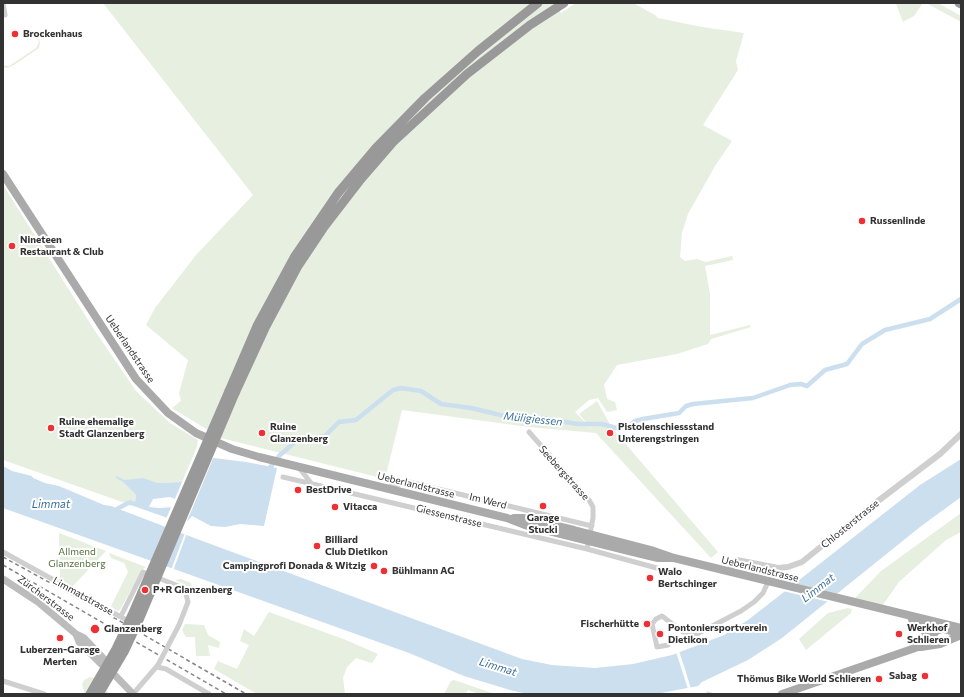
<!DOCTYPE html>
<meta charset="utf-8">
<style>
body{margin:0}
#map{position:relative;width:964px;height:697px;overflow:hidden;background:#fff;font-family:Commissioner,sans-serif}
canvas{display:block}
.frame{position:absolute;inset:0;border:4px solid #323232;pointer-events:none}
</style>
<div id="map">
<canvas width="964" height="697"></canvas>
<div class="frame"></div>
</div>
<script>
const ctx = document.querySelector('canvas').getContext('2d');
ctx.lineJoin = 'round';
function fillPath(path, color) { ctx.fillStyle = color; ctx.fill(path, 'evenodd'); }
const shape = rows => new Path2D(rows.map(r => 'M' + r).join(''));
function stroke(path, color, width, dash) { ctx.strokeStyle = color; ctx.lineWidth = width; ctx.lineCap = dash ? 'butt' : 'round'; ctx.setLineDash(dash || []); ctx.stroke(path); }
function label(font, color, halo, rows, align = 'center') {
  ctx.font = font + ' Commissioner,sans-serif'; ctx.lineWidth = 4; ctx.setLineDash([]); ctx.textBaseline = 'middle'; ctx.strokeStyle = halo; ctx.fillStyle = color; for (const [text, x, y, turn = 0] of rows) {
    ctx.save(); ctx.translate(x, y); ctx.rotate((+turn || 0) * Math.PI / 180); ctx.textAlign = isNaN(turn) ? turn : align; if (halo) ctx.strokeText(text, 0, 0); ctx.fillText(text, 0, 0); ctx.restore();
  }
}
const green = shape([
 [103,3,554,3,561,13,576,3,633,3,655,15,658,18,702,27,744,33,736,61,738,70,703,125,732,141,715,166,688,214,682,233,680,257,685,261,697,259,706,262,732,256,733,260,705,266,710,294,710,335,750,325,751,327,711,339,708,344,677,354,617,365,604,385,607,399,615,402,617,410,607,412,598,398,589,400,575,412,594,431,579,414,597,401,612,428,718,552,711,558,596,433,529,427,402,410,385,479,221,438,172,408,181,401,179,393,188,360,146,325,155,308,196,255,253,195],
 [891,3,923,3,914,16,903,22,896,4],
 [926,3,938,3,961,16,961,22],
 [35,33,40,42,39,48,14,65,7,68,3,67,3,65,9,66,36,48,39,42],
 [3,185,95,331,136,391,170,423,198,440,196,451,182,482,158,483,125,480,118,477,116,478,123,482,136,495,135,502,126,501,125,503,3,460],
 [961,513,961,532,946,540,899,582,882,606,854,599,881,571],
 [59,533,106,551,72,587,60,580],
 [109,553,146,567,142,570,120,610,117,611,111,606,128,572,124,563,111,558],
 [181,579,191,583,193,590,189,591,185,585,175,580],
 [848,608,852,609,851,613,806,650,799,639,828,613],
 [269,612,346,640,378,654,372,663,356,658,347,667,343,678,345,694,257,694,214,669,218,661,237,669,249,645,240,641,244,629,254,636],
 [185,624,204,625,208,635,220,642,219,648,208,645,210,656,196,656,195,637,186,637,182,630],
 [90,677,97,679,105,686,109,694,85,694,82,685,84,680],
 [454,680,495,694,479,694,468,690,465,694,444,694,451,681]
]);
const water = shape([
 [196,451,214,458,246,462,277,468,264,526,240,524,225,527,211,526,192,516,185,524,125,503,130,500,135,502,136,495,123,482,116,478,116,476,125,480,143,478,158,483,182,482],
 [170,497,183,502,175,507,159,508,149,507,153,499],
 [961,459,961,497,920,527,782,638,748,660,702,682,698,686,656,694,528,694,510,690,464,676,409,653,3,508,3,466,12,471,32,476,33,478,45,483,59,486,104,505,111,506,197,539,522,659,552,665,595,668,633,664,672,655,724,635,748,620,775,599,920,485]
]);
const pier = shape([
 [196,449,214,456,185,526,166,519,172,505,181,503,174,501],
 [185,533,187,533,173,571,171,570],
 [793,583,839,594,829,602,783,591],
 [679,651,685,669,691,689,688,689,676,652]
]);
const stream = shape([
 [707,692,713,694]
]);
const canal = shape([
 [268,470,280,455,295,442,325,436,339,422,356,420,393,390,401,388,421,391,441,404,471,408,513,418,524,420,543,418,577,424,602,424,616,428,628,427,635,421,643,419,679,413,686,406,693,404,753,398,790,385,801,384,807,386,825,370,847,364,862,344,885,330,930,319,961,299],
 [117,509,128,503,132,503]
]);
const minor = shape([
 [3,3,5,15],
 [300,469,311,483],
 [283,477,587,549,593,518,593,507,589,500,529,432],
 [385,488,409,482,592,526],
 [587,549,675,573],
 [3,552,130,622],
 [121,616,143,572,181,587,186,594,188,602,179,625],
 [668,645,657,647,652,624,656,619,662,616,683,632,697,634,741,611,754,602,763,593,768,582],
 [157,667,166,669,209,694],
 [3,681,44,694],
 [133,694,158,665]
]);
const tertiary = shape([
 [730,572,732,564,737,560,778,568,788,567,802,562,874,504,940,454,961,434]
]);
const secondary = shape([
 [3,579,38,602,76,634,84,638,105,660,107,667],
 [76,634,79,642,101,664,107,667,133,694]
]);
const primary = shape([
 [3,174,136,379,168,413,196,433,232,449,259,457,507,518,525,525,629,551,658,558,674,558],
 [514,518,523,518,574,530,651,550,674,558,961,628],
 [911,617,914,624,926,632,925,642],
 [920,622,961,634],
 [921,647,940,644,961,635],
 [782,694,918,647,930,639,936,631,951,626]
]);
const motorway = shape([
 [959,3,961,4],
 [229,391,257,326,295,256,338,193,376,148,425,98,478,51,538,3],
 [235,393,265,328,298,266,324,227,361,179,393,142,467,74,530,25,564,3]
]);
const rail = shape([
 [3,557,118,620,246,694],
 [3,565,226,694]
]);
const minorBridge = shape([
 [158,665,179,625]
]);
const motorwayBridge = shape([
 [90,694,116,649,132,615,229,391],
 [99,694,124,652,139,620,235,393]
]);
const markers = [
 [15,34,4,"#ee2f33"],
 [862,221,4,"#ee2f33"],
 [12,246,4,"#ee2f33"],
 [51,428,4,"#ee2f33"],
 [262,433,4,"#ee2f33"],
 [610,433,4,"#ee2f33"],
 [298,490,4,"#ee2f33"],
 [543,506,4,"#ee2f33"],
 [335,507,4,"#ee2f33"],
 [317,546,4,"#ee2f33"],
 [374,566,4,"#ee2f33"],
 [384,571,4,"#ee2f33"],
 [650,578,4,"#ee2f33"],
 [145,590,4,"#ee2f33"],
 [647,624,4,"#ee2f33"],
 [95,629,5,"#ee2f33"],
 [660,634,4,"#ee2f33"],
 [899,634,4,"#ee2f33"],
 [60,638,4,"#ee2f33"],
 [925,676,4,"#ee2f33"],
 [879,679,4,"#ee2f33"]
];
const poiNames = [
 ["Brockenhaus",23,34],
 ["Russenlinde",870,221],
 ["Nineteen",20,240],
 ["Restaurant & Club",20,252],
 ["Ruine ehemalige",59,422],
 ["Stadt Glanzenberg",59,434],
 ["Ruine",270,427],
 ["Glanzenberg",270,439],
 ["Pistolenschiessstand",618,427],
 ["Unterengstringen",618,439],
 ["BestDrive",306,490],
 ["Vitacca",343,507],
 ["Garage",543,518,"center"],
 ["Stucki",543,530,"center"],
 ["Billiard",325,540],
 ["Club Dietikon",325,552],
 ["Campingprofi Donada & Witzig",366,566,"right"],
 ["Bühlmann AG",392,571],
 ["Walo",658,572],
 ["Bertschinger",658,584],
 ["P+R Glanzenberg",153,590],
 ["Fischerhütte",639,624,"right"],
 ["Pontoniersportverein",668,628],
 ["Dietikon",668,640],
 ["Werkhof",907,628],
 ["Schlieren",907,640],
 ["Glanzenberg",104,629],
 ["Luberzen-Garage",60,650,"center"],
 ["Merten",60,662,"center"],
 ["Sabag",917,676,"right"],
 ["Thömus Bike World Schlieren",871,679,"right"]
];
const streetNames = [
 ["Ueberlandstrasse",130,349,56],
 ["Seebergstrasse",564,473,48],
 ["Ueberlandstrasse",416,485,14],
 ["Im Werd",488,501,14],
 ["Giessenstrasse",449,516,14],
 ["Chlosterstrasse",850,524,-39],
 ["Ueberlandstrasse",760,569,14],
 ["Limmatstrasse",83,596,29],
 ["Zürcherstrasse",46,598,37]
];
const parkNames = [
 ["Allmend",77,552],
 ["Glanzenberg",77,564]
];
const waterNames = [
 ["Müligiessen",533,419,6],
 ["Limmat",51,504],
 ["Limmat",818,588,-38],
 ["Limmat",498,667,17]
];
fillPath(green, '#e7efe0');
fillPath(water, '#ccdfef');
fillPath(pier, '#fff');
stroke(stream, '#ccdfef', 1.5);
stroke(canal, '#ccdfef', 4.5);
stroke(minor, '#cfcfcf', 5);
stroke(tertiary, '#cfcfcf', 6);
stroke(secondary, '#bcbcbc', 7);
stroke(primary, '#aaa', 8);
stroke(motorway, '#999', 9);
stroke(rail, '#878787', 1.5, [4, 3]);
stroke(minorBridge, '#cfcfcf', 5);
stroke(motorwayBridge, '#999', 9);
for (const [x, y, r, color] of markers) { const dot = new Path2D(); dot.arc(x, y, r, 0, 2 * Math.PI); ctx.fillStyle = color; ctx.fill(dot); stroke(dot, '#fff', 1.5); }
label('bold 10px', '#323232', '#fff', poiNames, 'left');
label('10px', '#323232', '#fff', streetNames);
label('10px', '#52703c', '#fff', parkNames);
label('italic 11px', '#3a6f99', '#fff', waterNames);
</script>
